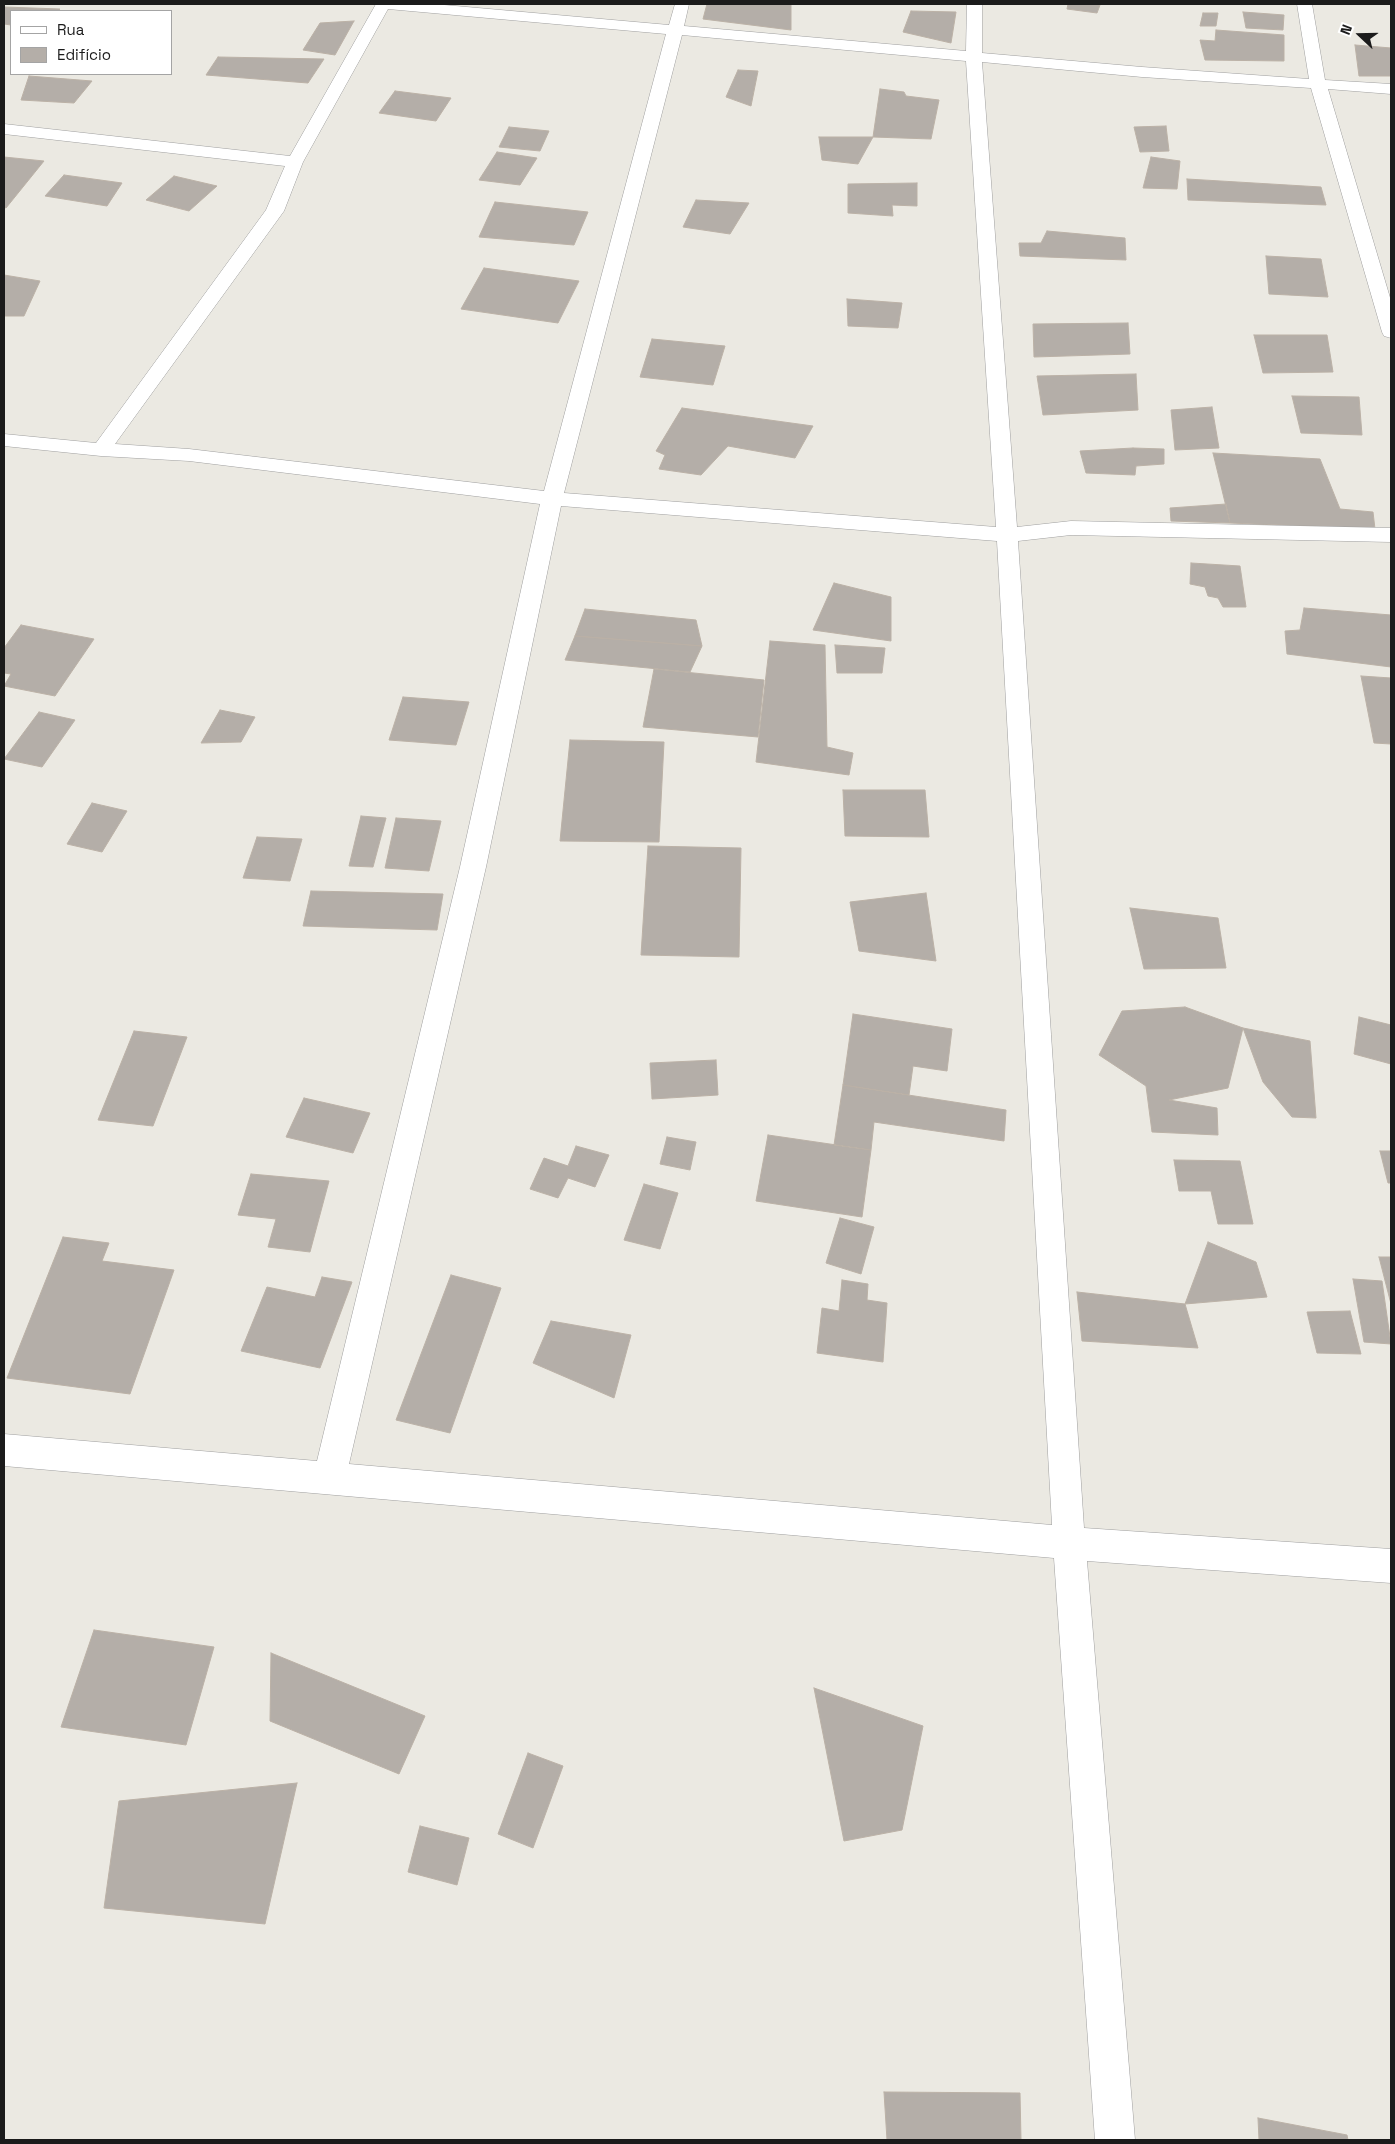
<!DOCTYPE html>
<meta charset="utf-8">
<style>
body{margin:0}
#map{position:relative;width:1395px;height:2144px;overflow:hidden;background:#ebe9e2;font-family:"Space Grotesk",sans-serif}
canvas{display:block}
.frame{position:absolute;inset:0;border:5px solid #1b1b1b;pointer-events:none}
.legend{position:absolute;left:10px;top:10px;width:162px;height:65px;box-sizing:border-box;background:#fff;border:1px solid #a4a4a4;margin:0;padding:6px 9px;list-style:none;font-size:15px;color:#1b1b1b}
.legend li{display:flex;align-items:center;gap:10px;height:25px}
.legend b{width:25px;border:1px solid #a4a4a4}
.north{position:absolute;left:1335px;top:10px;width:50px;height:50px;-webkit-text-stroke:4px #fff;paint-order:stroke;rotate:291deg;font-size:14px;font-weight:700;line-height:20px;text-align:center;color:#1b1b1b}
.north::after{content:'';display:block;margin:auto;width:18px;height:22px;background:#1b1b1b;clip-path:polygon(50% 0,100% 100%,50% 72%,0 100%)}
</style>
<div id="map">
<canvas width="1395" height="2144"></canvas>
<div class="frame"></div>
<ul class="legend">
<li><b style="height:6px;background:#fff"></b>Rua</li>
<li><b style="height:14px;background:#b4aea8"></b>Edifício</li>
</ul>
<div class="north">N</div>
</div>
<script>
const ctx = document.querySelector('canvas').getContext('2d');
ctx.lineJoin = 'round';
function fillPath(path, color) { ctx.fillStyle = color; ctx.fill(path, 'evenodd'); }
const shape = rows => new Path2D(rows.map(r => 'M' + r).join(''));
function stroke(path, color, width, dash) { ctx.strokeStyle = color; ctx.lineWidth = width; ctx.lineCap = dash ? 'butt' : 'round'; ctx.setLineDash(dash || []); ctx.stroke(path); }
const building = shape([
 [707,4,791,4,791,30,703,19,707,4],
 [1068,4,1091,4,1100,5,1097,13,1067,9,1068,4],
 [4,7,60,9,58,11,11,11,11,25,4,24,4,7],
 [911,11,956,12,951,43,903,32,911,11],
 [1243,12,1284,15,1283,30,1246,28,1243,12],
 [1203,13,1218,13,1216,26,1200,26,1203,13],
 [354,21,335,55,303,50,320,23,354,21],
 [1216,30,1284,35,1284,61,1205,60,1200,40,1215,41,1216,30],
 [1355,45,1391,48,1391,76,1359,76,1355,45],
 [218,57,324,59,308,83,206,75,218,57],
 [738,70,758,71,751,106,726,97,738,70],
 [29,76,92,81,74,103,21,100,29,76],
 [880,89,904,92,906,96,939,100,931,139,873,137,880,89],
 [395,91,451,98,436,121,379,113,395,91],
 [1166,126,1169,151,1140,152,1134,127,1166,126],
 [509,127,549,131,540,151,499,147,509,127],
 [819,137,873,137,858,164,822,160,819,137],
 [497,152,537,158,520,185,479,180,497,152],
 [4,157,44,161,6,208,4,207,4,157],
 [1151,157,1180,161,1177,189,1143,188,1151,157],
 [64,175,122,183,107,206,45,196,64,175],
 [174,176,217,186,189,211,146,200,174,176],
 [1187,179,1321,187,1326,205,1188,200,1187,179],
 [917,183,917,206,892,205,893,216,848,213,848,184,917,183],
 [696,200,749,203,730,234,683,227,696,200],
 [495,202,588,212,574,245,479,237,495,202],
 [1047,231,1125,238,1126,260,1020,256,1019,243,1041,243,1047,231],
 [1266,256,1321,259,1328,297,1269,294,1266,256],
 [484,268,579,281,558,323,461,309,484,268],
 [4,275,40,281,24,316,4,316,4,275],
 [847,299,902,303,898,328,848,326,847,299],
 [1128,323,1130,354,1034,357,1033,324,1128,323],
 [1254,335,1327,335,1333,372,1263,373,1254,335],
 [652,339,725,346,713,385,640,377,652,339],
 [1136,374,1138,410,1043,415,1037,376,1136,374],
 [1292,396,1359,397,1362,435,1301,433,1292,396],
 [1212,407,1219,448,1175,450,1171,410,1212,407],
 [682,408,813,426,795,458,728,446,701,475,659,469,665,455,656,451,682,408],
 [1133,448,1164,449,1164,464,1136,466,1135,475,1086,473,1080,451,1133,448],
 [1213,453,1320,459,1340,509,1373,512,1375,529,1230,523,1213,453],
 [1226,504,1230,523,1171,521,1170,508,1226,504],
 [1191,563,1240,566,1246,607,1223,607,1218,598,1208,596,1205,587,1190,584,1191,563],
 [834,583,891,597,891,641,813,630,834,583],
 [1304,608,1391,615,1391,667,1287,654,1285,631,1300,630,1304,608],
 [585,609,696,620,702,646,575,636,585,609],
 [21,625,94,639,55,696,4,686,11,674,4,673,4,648,21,625],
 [575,636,702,646,690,672,565,660,575,636],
 [770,641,825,645,827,747,853,753,849,775,756,762,770,641],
 [835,645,885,648,882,673,837,673,835,645],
 [654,669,764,680,758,737,643,727,654,669],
 [1361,676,1391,678,1391,744,1374,743,1361,676],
 [403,697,469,702,456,745,389,740,403,697],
 [220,710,255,717,241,742,201,743,220,710],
 [39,712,75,720,42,767,4,759,39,712],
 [570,740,664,742,659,842,560,841,570,740],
 [843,790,925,790,929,837,845,836,843,790],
 [92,803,127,811,102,852,67,844,92,803],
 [361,816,386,818,373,867,349,866,361,816],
 [396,818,441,821,429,871,385,868,396,818],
 [257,837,302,839,290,881,243,878,257,837],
 [648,846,741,848,739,957,641,955,648,846],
 [311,891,443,894,437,930,303,926,311,891],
 [926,893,936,961,859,951,850,902,926,893],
 [1130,908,1218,918,1226,968,1144,969,1130,908],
 [1185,1007,1243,1028,1228,1088,1169,1100,1217,1108,1218,1135,1152,1132,1146,1086,1099,1055,1122,1011,1185,1007],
 [853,1014,952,1029,947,1071,913,1066,909,1095,843,1085,853,1014],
 [1359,1017,1391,1025,1391,1064,1354,1054,1359,1017],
 [1243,1028,1310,1041,1316,1118,1292,1117,1263,1082,1243,1028],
 [134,1031,187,1037,153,1126,98,1120,134,1031],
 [716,1060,718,1095,652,1099,650,1063,716,1060],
 [843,1085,1006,1110,1004,1141,874,1122,871,1150,834,1145,843,1085],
 [304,1098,370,1113,353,1153,286,1137,304,1098],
 [768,1135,871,1150,862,1217,756,1201,768,1135],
 [667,1137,696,1142,690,1170,660,1164,667,1137],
 [576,1146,609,1155,595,1187,568,1178,558,1198,530,1189,544,1158,568,1166,576,1146],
 [1380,1151,1391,1151,1391,1183,1388,1183,1380,1151],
 [1174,1160,1240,1161,1253,1224,1218,1224,1211,1191,1179,1191,1174,1160],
 [251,1174,329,1181,310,1252,268,1247,276,1219,238,1215,251,1174],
 [644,1184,678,1193,660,1249,624,1240,644,1184],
 [840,1218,874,1227,861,1274,826,1263,840,1218],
 [63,1237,109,1243,102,1261,174,1270,130,1394,7,1378,63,1237],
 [1208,1242,1256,1262,1267,1297,1185,1304,1208,1242],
 [1379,1257,1391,1257,1391,1304,1379,1257],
 [451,1275,501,1288,450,1433,396,1420,451,1275],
 [322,1277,352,1282,320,1368,241,1351,267,1287,315,1297,322,1277],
 [1353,1279,1382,1281,1391,1344,1364,1342,1353,1279],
 [842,1280,868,1284,867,1300,887,1303,883,1362,817,1353,822,1308,839,1311,842,1280],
 [1077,1292,1185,1304,1198,1348,1082,1341,1077,1292],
 [1350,1311,1361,1354,1317,1353,1307,1312,1350,1311],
 [551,1321,631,1335,614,1398,533,1363,551,1321],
 [94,1630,214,1647,186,1745,61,1727,94,1630],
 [271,1653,425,1716,399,1774,270,1721,271,1653],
 [814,1688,923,1726,902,1830,844,1841,814,1688],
 [528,1753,563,1766,533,1848,498,1834,528,1753],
 [297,1783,265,1924,104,1908,119,1801,297,1783],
 [420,1826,469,1838,457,1885,408,1872,420,1826],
 [884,2092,1020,2093,1021,2140,887,2140,884,2092],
 [1258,2118,1347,2135,1348,2140,1259,2140,1258,2118]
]);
const street = shape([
 [376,4,433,4,669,25,675,4,689,4,684,26,966,51,967,4,982,4,982,53,1142,67,1309,79,1297,4,1312,4,1325,80,1391,84,1391,94,1328,89,1391,301,1391,338,1384,336,1382,332,1311,88,1142,77,982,62,1017,527,1071,521,1391,528,1391,542,1071,535,1018,541,1084,1528,1391,1549,1391,1583,1087,1561,1135,2140,1095,2140,1054,1558,4,1466,4,1434,317,1461,460,867,540,504,189,461,101,456,4,446,4,434,96,443,266,210,285,166,4,134,4,124,290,156,376,4],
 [388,9,666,34,544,491,189,449,115,444,284,211,303,162,388,9],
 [682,35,966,61,996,527,564,493,682,35],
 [561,506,997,541,1052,1525,349,1464,486,867,561,506]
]);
fillPath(building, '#b4aea8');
stroke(building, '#bbb1a6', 1);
stroke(street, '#9f9f9f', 1);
fillPath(street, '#fff');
</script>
